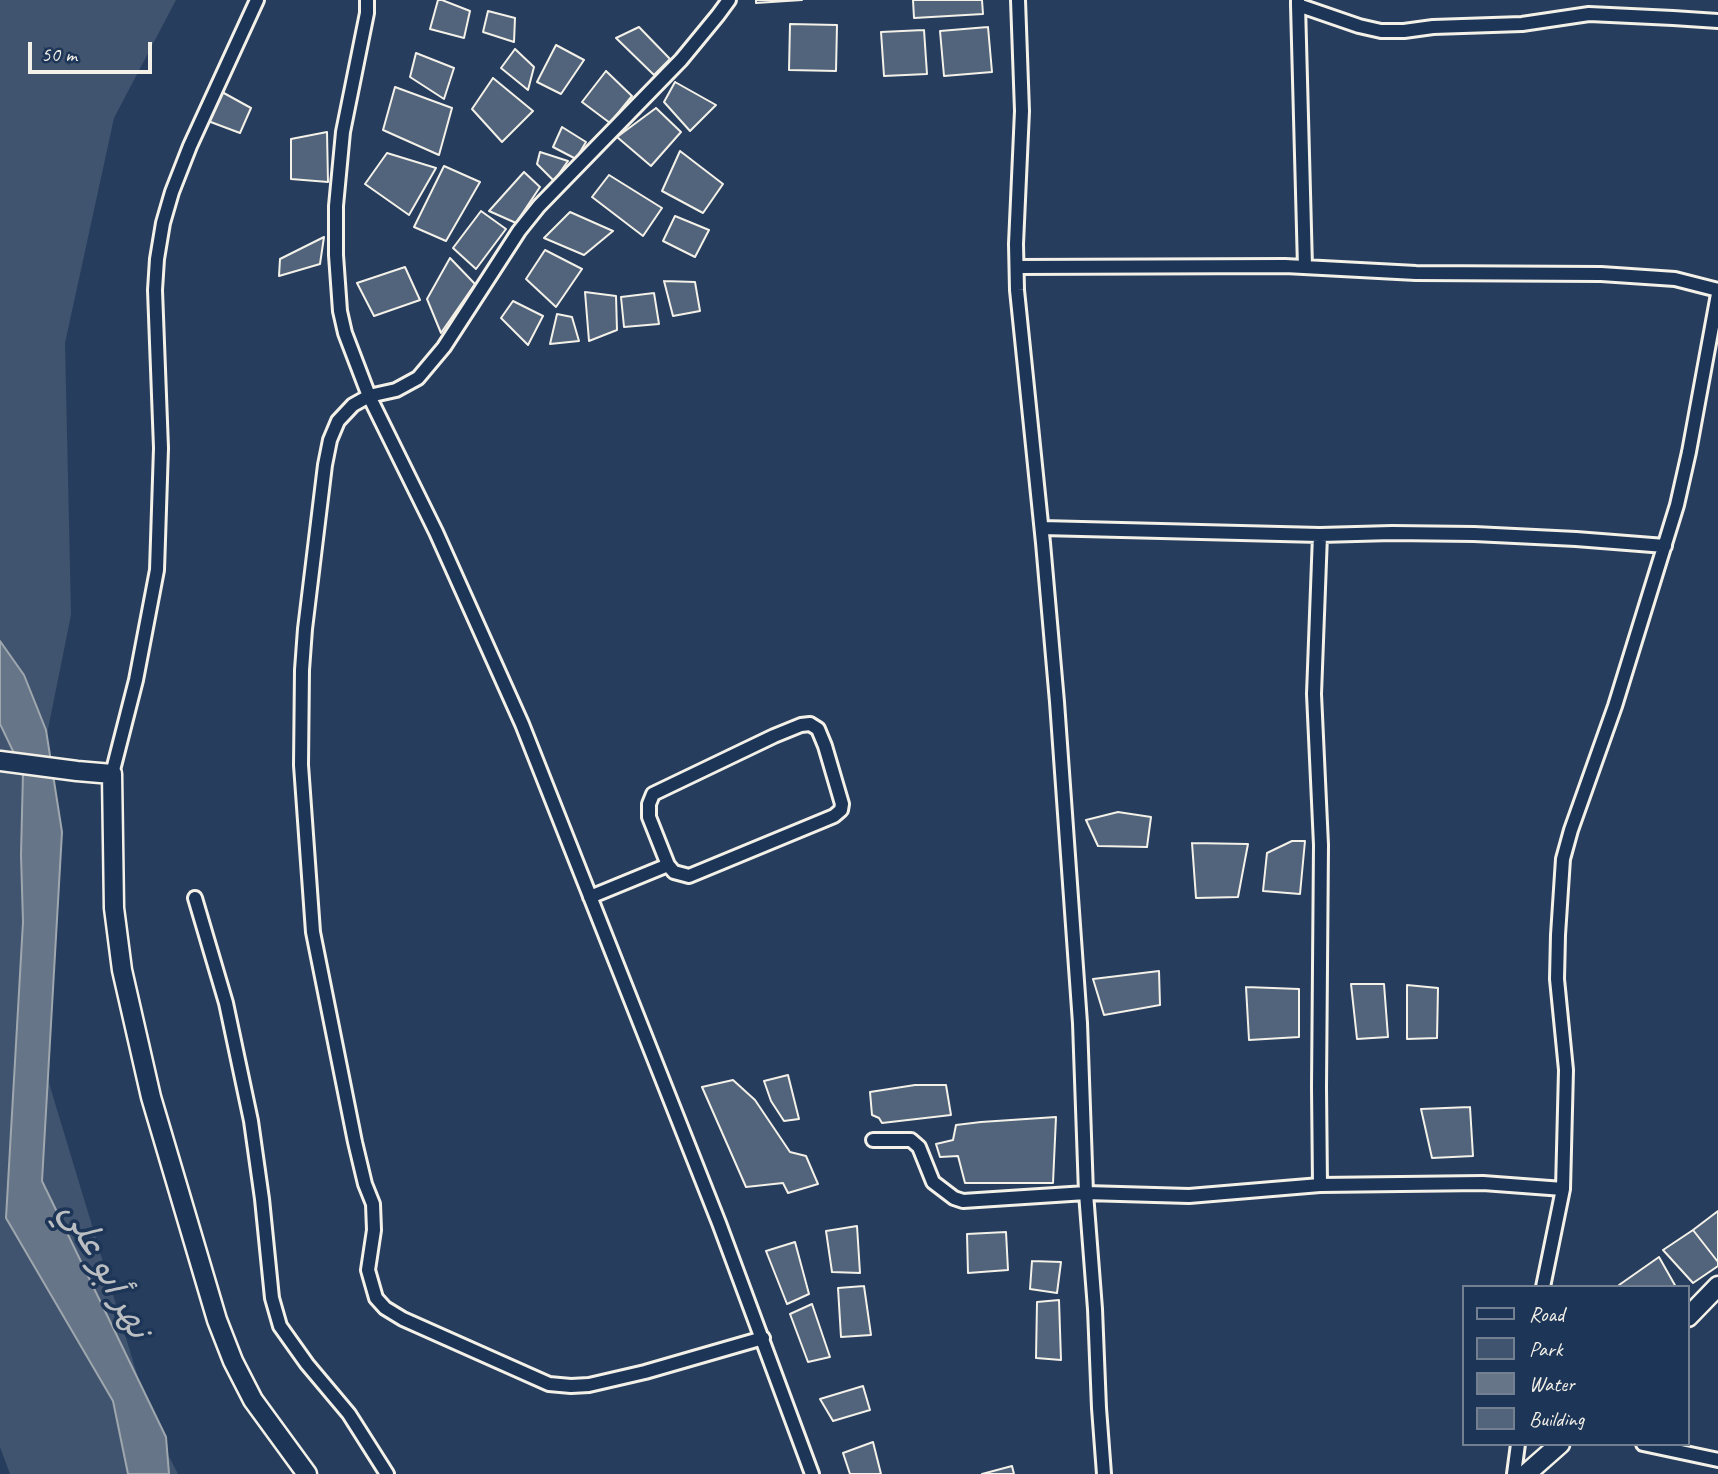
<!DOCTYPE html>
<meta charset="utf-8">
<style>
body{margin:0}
#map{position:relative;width:1718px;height:1474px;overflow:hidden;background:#263d5d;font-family:Caveat,sans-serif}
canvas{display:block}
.legend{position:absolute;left:1462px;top:1285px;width:228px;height:161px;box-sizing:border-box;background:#1d3557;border:2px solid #738091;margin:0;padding:9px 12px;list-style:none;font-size:21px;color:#f4f1e8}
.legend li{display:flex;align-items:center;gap:14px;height:35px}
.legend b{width:35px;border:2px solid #738091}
.scale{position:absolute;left:28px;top:42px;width:124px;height:32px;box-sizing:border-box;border:4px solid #f4f1e8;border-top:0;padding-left:9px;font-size:21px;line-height:24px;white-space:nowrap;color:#f4f1e8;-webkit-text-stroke:5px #1d3557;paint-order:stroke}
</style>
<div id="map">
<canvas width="1718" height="1474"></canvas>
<ul class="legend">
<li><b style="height:9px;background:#1d3557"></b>Road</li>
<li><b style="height:19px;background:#40546f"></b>Park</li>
<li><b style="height:19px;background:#677588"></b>Water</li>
<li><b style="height:19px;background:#52647b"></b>Building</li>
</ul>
<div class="scale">50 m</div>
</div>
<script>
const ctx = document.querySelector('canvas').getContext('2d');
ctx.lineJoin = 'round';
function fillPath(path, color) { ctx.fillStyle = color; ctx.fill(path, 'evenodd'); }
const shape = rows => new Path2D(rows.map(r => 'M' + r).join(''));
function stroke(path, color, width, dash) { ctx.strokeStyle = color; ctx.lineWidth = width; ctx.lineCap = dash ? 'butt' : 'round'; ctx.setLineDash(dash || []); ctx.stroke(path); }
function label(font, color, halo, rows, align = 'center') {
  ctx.font = font + ' Caveat,"Playpen Sans Arabic",sans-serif'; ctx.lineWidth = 7; ctx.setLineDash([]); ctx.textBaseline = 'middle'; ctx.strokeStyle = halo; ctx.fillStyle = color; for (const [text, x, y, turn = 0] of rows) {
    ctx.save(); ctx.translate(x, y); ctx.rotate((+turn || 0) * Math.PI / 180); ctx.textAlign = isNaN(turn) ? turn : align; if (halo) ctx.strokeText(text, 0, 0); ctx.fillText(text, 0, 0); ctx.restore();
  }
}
const green = shape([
 [0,0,176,0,114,118,65,343,71,615,22,858,42,1060,152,1424,178,1474,10,1474,0,1447]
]);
const water = shape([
 [0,641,24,675,46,730,62,832,42,1181,166,1437,169,1474,128,1474,113,1401,6,1218,23,922,21,855,23,772,0,724,0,641]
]);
const building = shape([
 [438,0,442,0,470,11,464,38,430,29,438,0],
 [756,0,802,0,756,3,756,0],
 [913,0,982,0,983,14,914,18,913,0],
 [488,11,515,18,514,42,483,32,488,11],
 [790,24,837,25,836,71,789,70,790,24],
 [639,27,670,59,654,75,616,38,639,27],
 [988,27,992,72,944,76,940,31,988,27],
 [924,30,927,74,884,76,881,32,924,30],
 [556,45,584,60,561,94,537,82,556,45],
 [515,49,534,67,528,90,501,68,515,49],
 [416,53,454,68,444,99,410,77,416,53],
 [606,71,632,96,610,123,582,102,606,71],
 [493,78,533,111,502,142,472,109,493,78],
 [675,82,716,105,690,131,664,102,675,82],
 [395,87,452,108,439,155,383,130,395,87],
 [222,92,251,108,240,133,208,121,222,92],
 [656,108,681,132,651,166,617,137,656,108],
 [562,127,586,142,576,159,553,147,562,127],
 [327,132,328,182,291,179,291,139,327,132],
 [680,151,723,184,703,213,662,191,680,151],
 [540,152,568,161,554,181,537,164,540,152],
 [387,153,436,168,409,215,365,184,387,153],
 [444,166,480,182,446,241,414,227,444,166],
 [524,172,540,187,516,223,489,211,524,172],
 [609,175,662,208,643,236,592,197,609,175],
 [481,211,506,229,476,269,453,248,481,211],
 [570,212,613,231,584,255,544,238,570,212],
 [675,216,709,230,695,257,663,241,675,216],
 [324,237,320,264,279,276,280,259,324,237],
 [545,250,582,269,556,307,526,279,545,250],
 [450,258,475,284,441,333,427,299,450,258],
 [405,267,420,300,374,316,357,283,405,267],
 [664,281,695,282,700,311,673,316,664,281],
 [585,292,616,296,617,330,589,341,585,292],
 [654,293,659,324,624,327,621,297,654,293],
 [513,301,543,316,528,345,501,318,513,301],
 [557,314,572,317,579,341,550,344,557,314],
 [1118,812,1151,817,1147,847,1098,846,1086,820,1118,812],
 [1292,841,1305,841,1300,894,1263,891,1267,853,1292,841],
 [1192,843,1248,844,1238,897,1196,898,1192,843],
 [1159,971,1160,1005,1104,1015,1093,979,1159,971],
 [1351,984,1384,984,1388,1037,1357,1039,1351,984],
 [1407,985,1438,988,1437,1038,1407,1039,1407,985],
 [1246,987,1299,989,1299,1037,1249,1040,1246,987],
 [788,1075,799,1119,784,1121,771,1101,764,1081,788,1075],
 [733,1080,755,1100,790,1152,806,1156,818,1184,788,1193,783,1183,746,1187,702,1087,733,1080],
 [915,1085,946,1085,951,1115,882,1123,879,1118,872,1115,870,1092,915,1085],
 [1470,1107,1473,1156,1432,1158,1421,1109,1470,1107],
 [1056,1117,1053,1183,965,1183,958,1156,940,1157,936,1144,953,1140,956,1125,981,1122,1056,1117],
 [1718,1211,1718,1262,1693,1230,1718,1211],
 [857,1226,860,1273,832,1272,826,1231,857,1226],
 [1693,1230,1718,1262,1718,1266,1693,1283,1663,1250,1693,1230],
 [1006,1232,1008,1270,968,1273,967,1234,1006,1232],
 [795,1242,809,1294,787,1304,766,1251,795,1242],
 [1659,1257,1676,1287,1620,1287,1619,1285,1659,1257],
 [1032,1261,1061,1262,1057,1293,1030,1289,1032,1261],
 [864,1286,871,1335,841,1337,838,1288,864,1286],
 [1059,1300,1061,1360,1036,1358,1037,1302,1059,1300],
 [812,1304,830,1357,808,1362,790,1314,812,1304],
 [863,1386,870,1410,833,1421,820,1399,863,1386],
 [873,1442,881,1474,850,1474,843,1453,873,1442],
 [1012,1466,1014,1474,982,1474,1012,1466]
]);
const street = shape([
 [367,0,367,13,343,132,336,206,336,255,340,311,345,333,369,396,436,532,522,724,719,1223,812,1474],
 [729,0,718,15,681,60,539,206,519,231,444,347,418,378,396,390,369,396,353,405,338,421,330,440,325,465,305,629,302,670,301,765,313,932,355,1142,365,1184,373,1204,374,1230,368,1270,376,1298,385,1308,403,1319,549,1384,571,1386,589,1385,645,1372,763,1338],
 [1018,0,1022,111,1016,244,1017,290,1043,543,1057,702,1080,1023,1086,1193,1095,1309,1099,1408,1104,1474],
 [1298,0,1298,5,1359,26,1381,31,1404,31,1433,27,1522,24,1589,14,1673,18,1718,21],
 [1298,5,1305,267],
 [1017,267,1285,266,1416,273,1601,274,1675,279,1718,290],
 [1042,528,1320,535,1392,533,1474,534,1576,539,1665,546],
 [1320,535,1314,694,1321,845,1319,1087,1320,1185],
 [810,724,818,729,825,746,842,804,841,810,834,816,822,821,689,876,674,872,668,865,649,817,649,804,653,794,774,736,801,725,810,724],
 [112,774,136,680,157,570,161,448,155,290,157,259,163,223,172,192,190,146,257,0],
 [590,897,668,865],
 [195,898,226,1003,251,1121,262,1199,272,1298,280,1326,307,1364,349,1414,387,1474],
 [873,1140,911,1140,919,1147,933,1182,954,1198,963,1201,1086,1193,1189,1196,1320,1185,1483,1183,1563,1189],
 [1543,1287,1563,1189,1566,1070,1557,979,1558,935,1563,859,1571,830,1615,706,1677,505,1689,452,1718,294],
 [1643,1444,1718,1460],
 [1514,1474,1518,1444]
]);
const secondary = shape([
 [0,761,77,771,112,774,114,908,122,970,151,1097,217,1320,233,1361,253,1400,307,1474],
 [1688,1317,1718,1286],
 [1526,1474,1560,1444]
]);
const waterNames = [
 ["نهر أبو علي",105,1271,62]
];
fillPath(green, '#40546f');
fillPath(water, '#677588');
stroke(water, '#9fa7ae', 2);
fillPath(building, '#52647b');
stroke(building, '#f4f1e8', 2);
stroke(street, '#f4f1e8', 18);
stroke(secondary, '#f4f1e8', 23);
stroke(street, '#1d3557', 12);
stroke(secondary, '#1d3557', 18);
label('italic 35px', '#bcbfc2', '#1d3557', waterNames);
</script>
